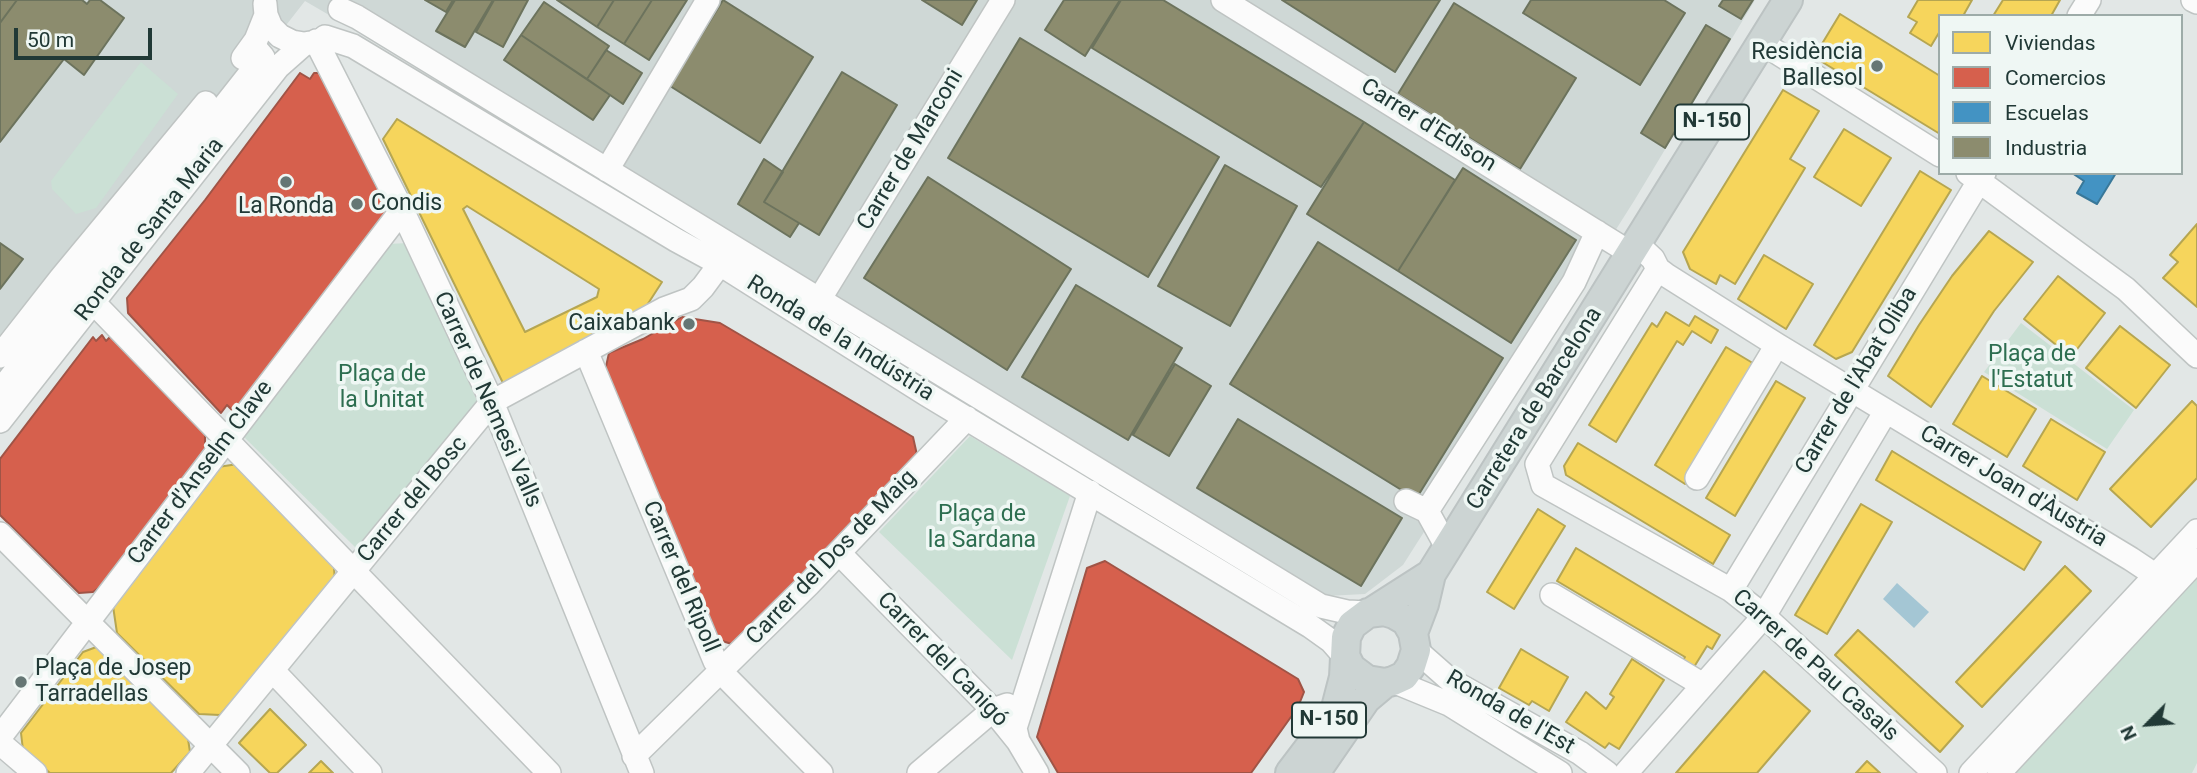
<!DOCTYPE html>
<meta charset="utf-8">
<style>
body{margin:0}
#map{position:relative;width:2197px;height:773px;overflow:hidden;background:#e2e7e6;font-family:Roboto,sans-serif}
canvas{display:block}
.legend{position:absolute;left:1938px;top:14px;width:245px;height:161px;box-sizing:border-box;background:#eff7f4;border:2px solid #9daba8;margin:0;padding:9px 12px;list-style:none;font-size:21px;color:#213936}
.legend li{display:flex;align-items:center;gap:14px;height:35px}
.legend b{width:35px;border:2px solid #9daba8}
.north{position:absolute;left:2113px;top:689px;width:70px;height:70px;-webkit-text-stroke:5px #eff7f4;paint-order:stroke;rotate:245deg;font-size:19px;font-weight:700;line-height:28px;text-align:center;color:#213936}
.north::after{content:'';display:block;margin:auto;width:24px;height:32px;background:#213936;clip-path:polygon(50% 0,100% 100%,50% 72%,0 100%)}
.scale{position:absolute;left:14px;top:28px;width:138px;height:32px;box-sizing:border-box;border:4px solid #213936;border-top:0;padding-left:9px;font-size:21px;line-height:24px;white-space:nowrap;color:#213936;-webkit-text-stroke:5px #eff7f4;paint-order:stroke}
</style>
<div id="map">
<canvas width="2197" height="773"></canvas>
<ul class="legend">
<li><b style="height:19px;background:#f6d55c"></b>Viviendas</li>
<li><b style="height:19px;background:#d6604d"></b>Comercios</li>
<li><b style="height:19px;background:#4393c3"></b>Escuelas</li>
<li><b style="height:19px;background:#8c8c6e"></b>Industria</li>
</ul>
<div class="north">N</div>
<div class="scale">50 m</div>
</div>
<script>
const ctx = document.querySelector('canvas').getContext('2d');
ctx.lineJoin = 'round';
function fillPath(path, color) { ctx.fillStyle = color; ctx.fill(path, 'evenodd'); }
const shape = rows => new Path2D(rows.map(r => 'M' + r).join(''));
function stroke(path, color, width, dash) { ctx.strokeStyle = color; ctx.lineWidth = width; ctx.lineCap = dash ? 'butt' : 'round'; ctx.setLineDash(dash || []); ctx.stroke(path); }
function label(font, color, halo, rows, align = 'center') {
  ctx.font = font + ' Roboto,sans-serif'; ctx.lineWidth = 7; ctx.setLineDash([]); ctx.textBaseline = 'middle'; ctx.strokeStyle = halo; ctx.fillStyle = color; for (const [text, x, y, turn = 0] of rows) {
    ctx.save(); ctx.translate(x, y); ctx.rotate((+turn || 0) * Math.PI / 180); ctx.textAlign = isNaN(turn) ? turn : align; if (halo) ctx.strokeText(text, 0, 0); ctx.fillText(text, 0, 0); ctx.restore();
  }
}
const built = shape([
 [0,0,1755,0,1634,201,1403,565,1365,594,1326,596,305,1,0,391]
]);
const green = shape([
 [141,62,178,94,96,208,76,214,52,189,51,181],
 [408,243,477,401,356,548,244,437,388,244],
 [2021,323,2134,410,2107,449,1984,372],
 [970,436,1070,496,1012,660,879,532],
 [2197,575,2197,763,2192,773,2015,773]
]);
const water = shape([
 [1897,583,1929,612,1914,628,1883,599]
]);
const homes = shape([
 [1918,0,1972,0,1963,16,1940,16,1940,31,1931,46,1910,33,1917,22,1908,17,1918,0],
 [2003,0,2060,0,2051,16,1993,16,2003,0],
 [1840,14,1940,76,1940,134,1814,57,1840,14],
 [1783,90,1819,111,1790,159,1805,168,1735,284,1720,275,1716,284,1690,269,1683,252,1783,90],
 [397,119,662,282,640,316,503,383,383,139,397,119],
 [467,206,599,289,597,297,525,332,463,209,467,206],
 [1844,129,1891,158,1861,206,1814,177,1844,129],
 [1920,171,1951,190,1852,352,1836,359,1814,345,1920,171],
 [2197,224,2197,307,2163,278,2178,262,2170,255,2197,224],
 [1989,231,2033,262,1994,311,1931,407,1888,376,1919,325,1952,276,1989,231],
 [1764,255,1813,284,1786,329,1738,299,1764,255],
 [2058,276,2105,313,2071,357,2024,319,2058,276],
 [1666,312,1689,326,1695,316,1718,330,1711,343,1692,331,1683,345,1677,341,1616,442,1589,425,1652,323,1657,327,1666,312],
 [2120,326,2170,365,2136,408,2086,368,2120,326],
 [1726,347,1756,365,1685,484,1655,465,1726,347],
 [1982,376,2036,409,2007,457,1953,424,1982,376],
 [1776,381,1805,398,1735,516,1706,498,1776,381],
 [2192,401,2197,406,2197,478,2151,527,2110,489,2192,401],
 [2051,419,2105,452,2077,500,2023,466,2051,419],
 [1578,443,1730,535,1713,564,1566,475,1564,466,1578,443],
 [1892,451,2041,542,2024,570,1876,480,1892,451],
 [238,464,333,555,335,582,220,715,199,714,117,633,113,606,218,467,238,464],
 [1861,504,1892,522,1827,634,1795,615,1861,504],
 [1538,509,1565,526,1514,609,1487,592,1538,509],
 [1576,548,1720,635,1712,649,1707,646,1694,667,1683,660,1685,657,1557,581,1576,548],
 [2065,566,2091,591,1982,707,1956,682,2065,566],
 [1858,630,1963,726,1940,752,1835,655,1858,630],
 [99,646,188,739,190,752,171,773,50,773,23,750,21,733,83,652,99,646],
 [1521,649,1568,677,1549,711,1532,701,1529,705,1499,688,1521,649],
 [1632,659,1664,680,1619,749,1609,743,1605,748,1566,722,1586,692,1606,709,1614,697,1610,694,1632,659],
 [1764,671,1810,711,1757,773,1676,773,1764,671],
 [270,709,306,745,277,773,270,773,239,743,270,709],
 [321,761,333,773,309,773,321,761],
 [1867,761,1880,773,1856,773,1867,761]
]);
const shops = shape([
 [300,73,310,79,314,73,322,73,389,212,234,412,227,405,221,413,128,313,127,298,205,200,300,73],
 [682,317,720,323,913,437,917,455,735,645,719,640,605,371,609,353,643,339,682,317],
 [113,334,205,427,205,452,112,578,93,592,79,593,0,515,0,459,93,337,96,341,102,335,106,341,113,334],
 [1105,561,1298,679,1304,692,1298,707,1251,773,1058,773,1037,737,1087,568,1105,561]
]);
const schools = shape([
 [2072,173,2116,173,2097,204,2077,193,2084,181,2072,173]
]);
const industry = shape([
 [0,0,17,0,0,23,0,0],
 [17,0,82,0,87,4,90,0,100,0,124,18,84,75,64,59,0,142,0,23,17,0],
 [425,0,453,0,446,12,425,0],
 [455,0,493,0,465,47,436,31,455,0],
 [494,0,528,0,503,47,476,32,494,0],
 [557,0,614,0,597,27,557,0],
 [614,0,652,0,624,44,597,27,614,0],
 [652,0,687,0,649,60,624,44,652,0],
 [723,0,813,57,760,143,670,86,723,0],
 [922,0,977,0,962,25,922,0],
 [1064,0,1120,0,1085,56,1045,30,1064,0],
 [1121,0,1163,0,1364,122,1321,187,1092,48,1121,0],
 [1282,0,1440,0,1395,72,1282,0],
 [1531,0,1664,0,1685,13,1640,85,1523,13,1531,0],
 [1723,0,1753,0,1741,19,1719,6,1723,0],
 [544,2,609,46,587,79,521,35,544,2],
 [1454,3,1576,78,1520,169,1398,94,1454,3],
 [1706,25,1730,39,1665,148,1641,133,1706,25],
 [521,35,610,95,593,120,504,60,521,35],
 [1020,38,1219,157,1148,277,948,158,1020,38],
 [606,50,642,73,623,104,587,79,606,50],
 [842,72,897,105,819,235,764,202,842,72],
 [1364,122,1455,180,1398,271,1307,214,1364,122],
 [764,159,783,172,764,202,799,223,790,237,738,204,764,159],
 [1225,165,1297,206,1230,326,1158,286,1225,165],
 [1463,168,1576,240,1511,343,1398,271,1463,168],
 [928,177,1071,269,1007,370,864,278,928,177],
 [1318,242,1503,358,1416,499,1230,384,1318,242],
 [0,243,23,259,0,289,0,243],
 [1076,285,1182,348,1128,440,1022,377,1076,285],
 [1175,364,1211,386,1169,456,1133,435,1175,364],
 [1238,419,1402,518,1361,586,1197,488,1238,419]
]);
const minor = shape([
 [1223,0,1632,254],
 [2193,0,2197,2],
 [265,4,266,15,271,27,280,36,292,42,304,44,316,42],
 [340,9,357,17,1321,606,1347,612,1368,613],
 [2079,16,2089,0],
 [325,37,353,46,676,240,720,264,926,394,1310,626,1331,641,1346,658],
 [316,41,402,210,492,402,642,773],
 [1762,43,1940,155],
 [243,58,256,40,266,15],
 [607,170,708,0],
 [1968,173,2126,289,2197,356],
 [1637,244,1653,259,1658,269,1666,275,1777,345,2131,559,2155,575,2170,589],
 [1658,269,1537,464,1543,485,1731,590,1764,616,1935,773],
 [819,300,1003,0],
 [93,302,549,773],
 [586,351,715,661,727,678,821,773],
 [0,356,61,278,206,103],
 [0,391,263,57,256,49],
 [0,421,278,67,304,44],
 [1697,478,1777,345],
 [1406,501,1427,511,1448,549],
 [1427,511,1574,282,1597,232],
 [0,534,238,773],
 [839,553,993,710,1018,741,1037,773],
 [1731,590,1984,173],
 [1552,595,1703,685],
 [1416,650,1450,680,1580,753,1607,773],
 [273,671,370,773],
 [1393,681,1449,704,1560,773],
 [0,737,402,210],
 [1018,741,1015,728,1090,492],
 [0,743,35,773],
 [634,756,808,585,967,418],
 [188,773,492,402,664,309,691,299,703,287,720,264],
 [919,773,993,710,1007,705],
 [1626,773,1764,616,1886,411],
 [1971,773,2197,531],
 [1999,773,2197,560]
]);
const major = shape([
 [1370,613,1431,574],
 [1413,633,1424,604,1431,574,1788,0],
 [1290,773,1328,723,1336,708,1344,677,1346,637,1352,625,1368,613,1384,611,1394,614,1406,621,1413,633,1416,650,1411,666,1404,676,1393,681,1385,683,1367,680,1351,668,1346,658],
 [1315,773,1366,699,1385,683]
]);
const markers = [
 [1877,66,7,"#657674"],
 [286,182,7,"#657674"],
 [357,204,7,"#657674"],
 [689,324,7,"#657674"],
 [21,682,7,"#657674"]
];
const shields = [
 [1712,122,74],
 [1329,720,74]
];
const shieldNames = [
 ["N-150",1712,122],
 ["N-150",1329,720]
];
const poiNames = [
 ["Residència",1863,53],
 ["Ballesol",1863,79],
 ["Condis",371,204,"left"],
 ["La Ronda",286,207,"center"],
 ["Caixabank",675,324],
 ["Plaça de Josep",35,669,"left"],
 ["Tarradellas",35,695,"left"]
];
const streetNames = [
 ["Carrer d'Edison",1428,126,32],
 ["Carrer de Marconi",911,150,-59],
 ["Ronda de Santa Maria",150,230,-52],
 ["Ronda de la Indústria",840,339,32],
 ["Carrer de l'Abat Oliba",1857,381,-59],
 ["Carrer de Nemesi Valls",487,400,66],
 ["Carretera de Barcelona",1535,409,-58],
 ["Carrer d'Anselm Clave",201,473,-53],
 ["Carrer Joan d'Àustria",2013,487,31],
 ["Carrer del Bosc",413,500,-50],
 ["Carrer del Dos de Maig",832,558,-46],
 ["Carrer del Ripoll",680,577,67],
 ["Carrer del Canigó",942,660,46],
 ["Carrer de Pau Casals",1815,666,42],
 ["Ronda de l'Est",1510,713,30]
];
const parkNames = [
 ["Plaça de",2032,355],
 ["l'Estatut",2032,381],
 ["Plaça de",382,375],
 ["la Unitat",382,401],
 ["Plaça de",982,515],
 ["la Sardana",982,541]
];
fillPath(built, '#cfd8d6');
fillPath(green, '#cbe0d5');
fillPath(water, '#a4c6d4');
fillPath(homes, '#f6d55c');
stroke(homes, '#b6a651', 2);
fillPath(shops, '#d6604d');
stroke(shops, '#a05446', 2);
fillPath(schools, '#4393c3');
stroke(schools, '#397899', 2);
fillPath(industry, '#8c8c6e');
stroke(industry, '#6c735d', 2);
stroke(minor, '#bfc4c3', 26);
stroke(major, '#bcc3c3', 32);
stroke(minor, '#fbfbfb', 23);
stroke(major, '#ccd4d3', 28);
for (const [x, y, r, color] of markers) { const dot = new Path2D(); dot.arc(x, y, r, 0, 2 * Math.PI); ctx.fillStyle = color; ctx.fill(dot); stroke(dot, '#eff7f4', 2.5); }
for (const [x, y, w] of shields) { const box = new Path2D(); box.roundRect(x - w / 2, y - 17.5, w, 35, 5); ctx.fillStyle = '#eff7f4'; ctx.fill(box); stroke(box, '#213936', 2); }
label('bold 21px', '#213936', null, shieldNames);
label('23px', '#213936', '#eff7f4', poiNames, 'right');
label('23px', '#213936', '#eff7f4', streetNames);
label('23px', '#2d6e50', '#eff7f4', parkNames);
</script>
